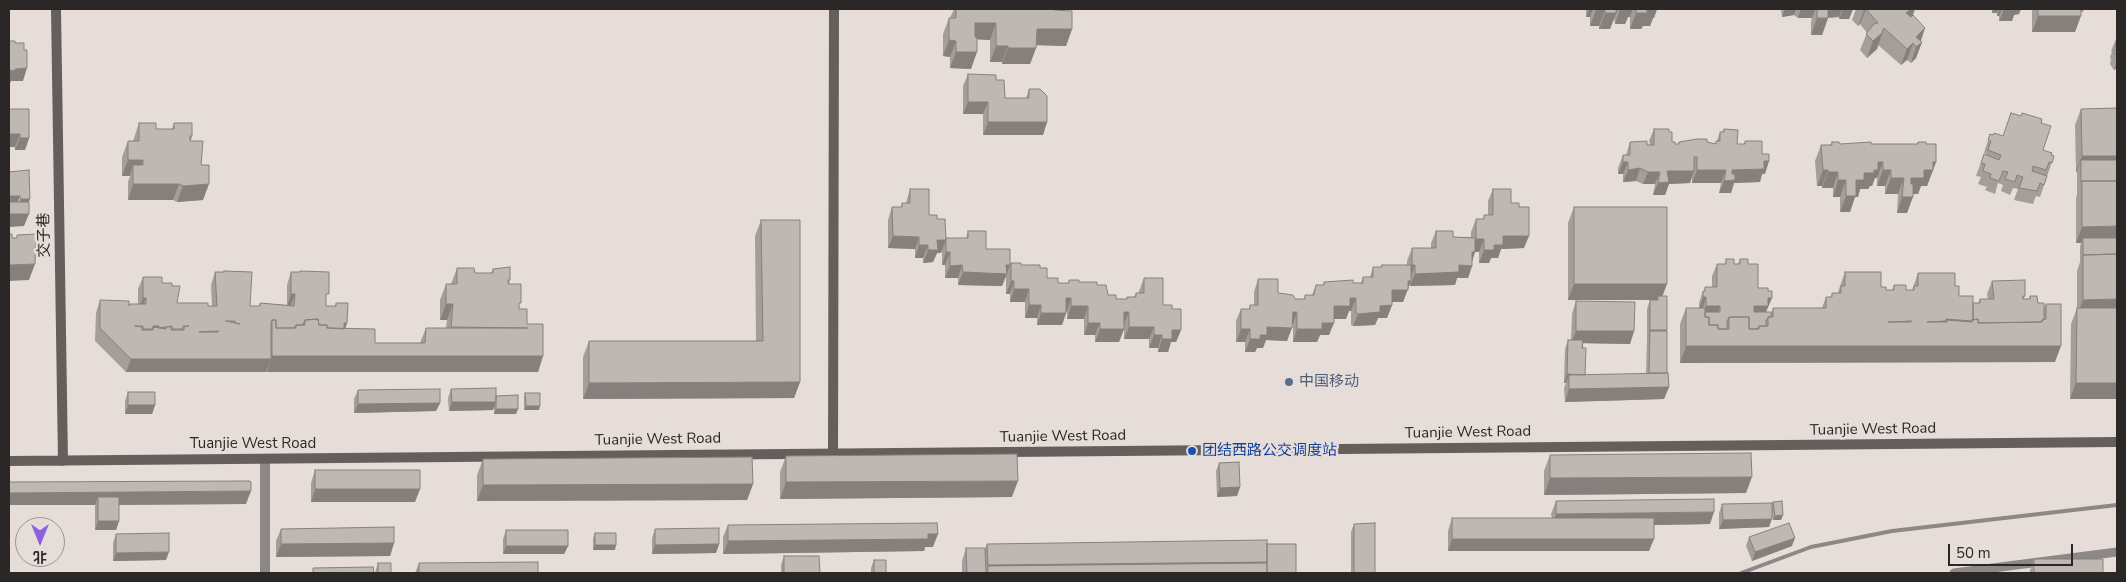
<!DOCTYPE html>
<meta charset="utf-8">
<style>
body{margin:0}
#map{position:relative;width:2126px;height:582px;overflow:hidden;background:#e6ddd9;font-family:"Nunito Sans","Noto Sans SC",sans-serif}
canvas{display:block}
.frame{position:absolute;inset:0;border:10px solid #2b2726;pointer-events:none}
.north{position:absolute;left:15px;top:517px;width:50px;height:50px;box-sizing:border-box;background:#e6ddd9;border:1px solid #9b9491;border-radius:50%;rotate:180deg;font-size:14px;font-weight:700;line-height:20px;text-align:center;color:#2b2726}
.north::after{content:'';display:block;margin:auto;width:18px;height:22px;background:#8a61dc;clip-path:polygon(50% 0,100% 100%,50% 72%,0 100%)}
.scale{position:absolute;left:1948px;top:544px;width:125px;height:22px;box-sizing:border-box;border:2px solid #2b2726;border-top:0;padding-left:6px;font-size:15px;line-height:18px;white-space:nowrap;color:#2b2726;-webkit-text-stroke:4px #e6ddd9;paint-order:stroke}
</style>
<div id="map">
<canvas width="2126" height="582"></canvas>
<div class="frame"></div>
<div class="north">北</div>
<div class="scale">50 m</div>
</div>
<script>
const ctx = document.querySelector('canvas').getContext('2d');
ctx.lineJoin = 'round';
const shape = rows => new Path2D(rows.map(r => 'M' + r).join(''));
function stroke(path, color, width, dash) { ctx.strokeStyle = color; ctx.lineWidth = width; ctx.lineCap = dash ? 'butt' : 'round'; ctx.setLineDash(dash || []); ctx.stroke(path); }
function fillPath(path, color) { ctx.fillStyle = color; ctx.fill(path, 'evenodd'); }
function label(font, color, halo, rows, align = 'center') {
  ctx.font = font + ' "Nunito Sans","Noto Sans SC",sans-serif'; ctx.lineWidth = 5; ctx.setLineDash([]); ctx.textBaseline = 'middle'; ctx.strokeStyle = halo; ctx.fillStyle = color; for (const [text, x, y, turn = 0] of rows) {
    ctx.save(); ctx.translate(x, y); ctx.rotate((+turn || 0) * Math.PI / 180); ctx.textAlign = isNaN(turn) ? turn : align; if (halo) ctx.strokeText(text, 0, 0); ctx.fillText(text, 0, 0); ctx.restore();
  }
}
const lane = shape([
 [1954,573,2117,552]
]);
const street = shape([
 [265,459,265,573]
]);
const secondary = shape([
 [56,9,63,461],
 [833,454,834,9],
 [9,461,2117,442]
]);
const rail = shape([
 [1741,573,1811,547,1892,531,2117,505]
]);
const wall = shape([
 [954,9,1054,9,1054,10,1072,29,1066,46,1036,45,1036,48,1030,64,1002,64,1002,62,990,62,990,40,977,39,971,69,950,68,950,57,943,56,943,34,949,18,950,18],
 [1586,9,1657,9,1654,18,1653,18,1650,26,1643,26,1641,29,1630,29,1630,17,1628,17,1625,24,1615,24,1614,17,1610,29,1599,29,1599,26,1590,26,1590,17,1586,17],
 [1781,9,1853,9,1849,19,1839,19,1839,17,1828,18,1822,35,1811,35,1811,22,1812,18,1798,18,1794,15,1782,17],
 [1855,9,1915,9,1913,15,1921,41,1922,42,1916,58,1911,63,1907,60,1901,65,1878,45,1877,49,1867,58,1860,50,1867,33,1860,24,1858,26,1852,20,1856,9],
 [1992,9,2021,9,2019,14,2014,15,2012,21,1999,21,1999,16,1997,16,1997,13,1992,13],
 [2032,9,2084,9,2083,12,2081,12,2075,32,2032,32],
 [2117,38,2117,68,2114,70,2110,64,2111,59,2110,57,2112,52,2111,51,2116,39],
 [968,74,996,80,1005,98,1026,98,1029,89,1047,122,1043,135,983,135,983,114,963,114,963,86],
 [9,109,29,138,25,150,15,150],
 [2081,109,2117,399,2070,399,2071,324,2077,308,2077,271,2080,262,2080,247,2081,243,2076,243,2076,198,2077,195,2077,172,2076,172,2075,125],
 [139,123,156,129,172,129,174,123,192,136,191,141,201,165,203,200,177,202,173,200,128,200,128,182,130,176,122,176,122,157,128,141,133,141],
 [2041,123,2043,150,2051,155,2054,156,2040,197,2036,196,2033,204,2014,200,2018,189,2013,188,2010,195,2001,191,2003,185,1998,183,1995,194,1985,190,1987,187,1978,184,1981,177,1976,176,1984,154,1986,155,1987,154,1984,153,1990,134,1993,135,2003,136],
 [1654,129,1669,132,1672,142,1675,144,1678,144,1679,142,1707,142,1716,144,1720,132,1722,132,1724,129,1737,144,1744,144,1745,141,1762,154,1765,174,1762,174,1760,182,1734,183,1731,193,1719,193,1721,183,1692,183,1692,176,1690,183,1669,184,1665,195,1653,195,1655,184,1643,184,1636,181,1623,182,1623,174,1618,174,1618,168,1623,155,1626,155,1630,142,1650,145,1649,141],
 [1832,142,1840,144,1917,144,1918,142,1926,144,1936,162,1927,186,1921,186,1918,194,1913,194,1907,213,1897,213,1898,194,1885,194,1885,186,1877,186,1877,178,1875,178,1872,186,1870,186,1868,189,1860,189,1858,197,1855,197,1850,212,1840,212,1840,197,1833,197,1833,188,1822,188,1822,186,1817,186,1815,161,1821,145,1830,145],
 [910,189,929,215,937,219,946,240,966,238,968,231,986,249,1010,264,1040,268,1047,278,1058,283,1068,283,1069,280,1097,285,1108,295,1116,299,1126,299,1127,297,1134,297,1136,293,1139,293,1139,291,1144,278,1163,305,1172,309,1181,330,1176,342,1171,342,1168,352,1158,352,1158,348,1149,348,1149,339,1124,339,1124,324,1124,329,1119,342,1095,342,1095,335,1084,335,1084,319,1067,319,1067,311,1062,325,1037,325,1037,318,1025,318,1025,302,1010,302,1010,294,1006,294,1006,277,1002,286,958,285,958,278,945,278,945,265,942,265,942,251,941,253,937,253,933,262,923,263,923,258,915,258,915,249,888,248,888,220,892,207,901,207,902,203,906,203],
 [1493,189,1511,203,1519,207,1524,248,1501,249,1498,258,1491,258,1489,263,1479,263,1479,252,1475,252,1472,261,1472,266,1468,278,1457,278,1455,285,1410,286,1410,283,1403,302,1392,302,1392,305,1387,318,1378,318,1375,325,1353,326,1351,325,1351,311,1349,311,1346,319,1334,319,1329,335,1320,335,1317,342,1293,342,1293,324,1292,324,1287,341,1266,340,1263,348,1257,348,1255,352,1245,352,1245,342,1236,342,1236,321,1241,309,1249,309,1250,305,1254,305,1254,292,1258,279,1278,293,1295,299,1304,299,1305,295,1312,295,1316,285,1323,285,1324,282,1361,283,1363,277,1370,277,1373,267,1381,267,1382,265,1407,265,1407,261,1412,248,1431,248,1431,243,1436,231,1453,237,1471,237,1471,232,1476,219,1483,219,1484,215,1488,215,1488,201],
 [1574,207,1662,296,1667,330,1667,373,1669,387,1664,399,1565,402,1564,388,1566,383,1564,383,1565,349,1568,340,1571,340,1572,314,1576,301,1634,331,1630,344,1583,343,1585,375,1646,374,1647,339,1647,309,1650,300,1568,300,1568,223],
 [761,220,800,382,794,398,583,399,583,357,589,341,756,341,755,236],
 [1726,259,1734,264,1738,264,1740,259,1748,264,1767,310,1766,312,1771,313,1773,308,1822,308,1826,297,1831,297,1832,293,1838,293,1839,289,1845,272,1881,287,1886,290,1892,290,1894,285,1906,290,1912,290,1918,273,1955,286,1959,296,1973,303,1978,303,1980,299,1988,299,1987,294,1992,281,2025,296,2024,299,2029,299,2030,296,2044,309,2046,304,2055,362,1680,363,1680,324,1686,308,1699,308,1699,303,1703,291,1704,291,1705,287,1712,287,1712,276,1717,264,1725,264],
 [457,268,475,273,491,273,493,269,510,280,509,284,519,309,543,356,538,372,267,372,267,371,266,372,126,372,95,341,96,313,100,300,129,306,138,304,138,289,143,277,172,286,177,303,212,306,211,285,215,272,224,272,224,271,250,306,259,306,260,303,287,305,287,285,291,272,299,272,300,271,326,301,326,306,335,306,336,303,347,323,345,329,375,343,420,343,426,328,446,328,447,320,440,320,440,300,446,284,451,284],
 [451,389,496,396,516,414,494,414,494,407,493,410,449,411,448,398],
 [358,390,440,403,436,411,354,413,354,399],
 [128,392,155,405,152,414,125,414,125,401],
 [525,393,539,410,524,410,524,397],
 [1550,455,1746,493,1544,495,1544,471],
 [786,456,1012,497,780,499,780,472],
 [483,459,753,484,747,500,477,501,477,475],
 [1219,463,1240,487,1237,496,1217,497,1216,471],
 [315,470,420,489,415,502,311,502,311,483],
 [9,482,246,504,119,505,119,521,116,530,95,530,95,505,9,505],
 [1556,501,1710,524,1654,525,1649,551,1448,551,1448,531,1452,518,1552,518,1551,514],
 [1773,502,1783,515,1781,520,1773,520,1772,512,1769,527,1719,529,1719,513,1722,504,1772,504],
 [1354,524,1375,573,1351,573,1351,532],
 [728,525,933,547,925,547,924,551,723,554,723,537],
 [281,529,394,543,390,556,276,557,276,541],
 [655,529,719,544,716,553,652,554,652,538],
 [506,530,568,546,564,554,503,554,503,539],
 [595,533,615,550,593,550,593,538],
 [116,534,166,560,113,561,113,543],
 [1749,537,1792,546,1752,561,1746,546],
 [987,544,1267,545,1296,573,962,573,962,561,966,548,985,549],
 [784,556,820,573,781,573,781,565],
 [2034,559,2103,573,2029,573],
 [874,560,886,573,871,573,871,568],
 [378,563,391,573,375,573],
 [419,563,538,573,415,573]
]);
const shadedWall = shape([
 [1589,9,1593,9,1590,17,1586,17],
 [1613,9,1618,9,1610,29,1599,29,1605,13],
 [1620,9,1633,9,1630,17,1628,17,1625,24,1615,24],
 [1653,9,1657,9,1654,18,1653,18,1650,26,1643,26,1641,29,1630,29,1636,13,1647,10],
 [1785,9,1796,9,1794,15,1782,17],
 [1801,9,1815,9,1812,18,1798,18],
 [1824,9,1842,9,1839,17,1820,18],
 [1843,9,1853,9,1849,19,1839,19],
 [1866,9,1860,24,1858,26,1864,10],
 [1911,9,1915,9,1911,19,1906,13],
 [1994,9,1998,9,1997,13,1992,13],
 [1999,9,2002,9,1999,16,1997,16],
 [2004,9,2021,9,2019,14,2014,15,2012,21,1999,21],
 [1596,10,1605,10,1599,26,1590,26],
 [2038,16,2081,16,2075,32,2032,32],
 [1817,18,1828,18,1822,35,1811,35],
 [975,23,996,23,990,40,969,39],
 [1884,28,1877,49,1867,58,1873,41],
 [1925,28,1920,44,1922,42,1916,58,1911,63,1916,47,1916,37],
 [1037,29,1072,29,1066,46,1031,45],
 [949,40,956,41,950,57,943,56],
 [1913,43,1907,60,1901,65,1907,49],
 [996,46,1008,46,1002,62,990,62],
 [1008,48,1036,48,1030,64,1002,64],
 [956,52,977,52,971,69,950,68],
 [2117,61,2117,68,2114,70],
 [27,68,23,81,11,81,10,83,9,83,9,70,15,69],
 [968,102,988,102,983,114,963,114],
 [988,122,1047,122,1043,135,983,135],
 [9,134,20,134,15,147,9,147],
 [20,138,29,138,25,150,15,150],
 [2082,156,2117,156,2117,172,2081,160,2077,172,2076,172],
 [128,160,143,160,137,176,133,165,130,176,122,176],
 [1764,161,1769,161,1765,174,1762,174,1760,182,1734,183,1731,193,1719,193,1724,181,1732,170],
 [1623,162,1628,162,1623,174,1618,174],
 [1878,162,1883,162,1877,178,1875,178,1872,186,1870,186,1868,189,1860,189,1858,197,1855,197,1850,212,1840,212,1846,196,1856,180],
 [1933,162,1936,162,1927,186,1921,186,1918,194,1905,194,1911,178,1924,170],
 [1640,168,1636,181,1623,182,1628,170],
 [1697,170,1726,170,1721,183,1692,183],
 [1823,170,1828,170,1822,186,1817,186],
 [1883,170,1891,170,1885,186,1877,186],
 [1667,171,1694,171,1690,183,1669,184,1665,195,1653,195,1658,183],
 [1648,172,1660,172,1655,184,1643,184],
 [1828,172,1838,172,1833,188,1822,188],
 [1891,178,1904,178,1898,194,1885,194],
 [1838,180,1846,180,1840,197,1833,197],
 [133,184,179,184,173,200,128,200],
 [209,184,203,200,177,202,183,186],
 [9,196,20,196,16,209,9,209],
 [1902,197,1913,197,1907,213,1897,213],
 [20,199,30,199,25,212,16,212],
 [9,214,29,214,24,226,9,227],
 [2117,226,2117,242,2083,238,2081,243,2076,243,2082,227],
 [893,236,919,237,915,249,888,248],
 [1503,236,1529,236,1524,248,1501,249,1498,258,1491,258,1489,263,1479,263,1484,250,1494,245],
 [1476,239,1484,239,1479,252,1471,252],
 [937,240,946,240,941,253,937,253,933,262,923,263,928,250],
 [919,245,928,245,923,258,915,258],
 [946,252,950,252,945,265,942,265],
 [1472,252,1475,252,1471,265],
 [35,264,29,280,9,281,9,265],
 [962,265,958,278,945,278,950,266],
 [1006,265,1010,265,1002,286,958,285,963,272],
 [1412,265,1415,265,1410,278,1407,278],
 [1459,265,1472,266,1468,278,1457,278,1455,285,1410,286,1415,274],
 [1011,281,1014,281,1010,294,1006,294],
 [1408,281,1411,281,1403,302,1387,302,1392,290],
 [1574,284,1667,284,1661,300,1658,296,1657,300,1568,300],
 [1014,289,1029,289,1025,302,1010,302],
 [291,294,295,294,290,307,287,307],
 [1703,297,1706,297,1702,310,1699,310],
 [143,298,146,298,141,310,138,310],
 [1066,298,1071,298,1067,311,1062,311],
 [1350,298,1356,298,1351,311,1349,311,1346,319,1329,319,1334,306],
 [1768,298,1772,298,1763,319,1750,319,1754,306],
 [2117,299,2117,315,2077,316,2083,300],
 [446,304,453,304,447,320,440,320],
 [1029,305,1041,305,1037,318,1025,318],
 [1392,305,1387,318,1378,318,1375,325,1353,326,1358,314,1380,306],
 [1071,306,1088,306,1084,319,1067,319],
 [1706,306,1720,306,1716,319,1704,313],
 [1124,312,1129,312,1124,324],
 [1293,312,1297,312,1293,324,1289,324],
 [1041,313,1066,313,1062,325,1037,325],
 [1946,319,1973,319,1966,337,1947,322,1947,320,1940,338,1927,322],
 [344,323,347,323,344,331],
 [1088,323,1100,323,1095,335,1084,335],
 [1322,323,1334,323,1329,335,1320,335,1317,342,1293,342,1297,329],
 [153,326,159,326,155,338,153,327,148,342,138,342,143,329],
 [1129,327,1154,327,1149,339,1124,339],
 [1267,327,1292,328,1287,341,1266,340,1263,348,1257,348,1255,352,1245,352,1250,339,1260,335],
 [1100,329,1124,329,1119,342,1095,342],
 [1241,329,1250,329,1245,342,1236,342],
 [1172,330,1181,330,1176,342,1171,342,1168,352,1158,352,1162,339],
 [1650,330,1667,330,1663,339,1650,331,1647,339],
 [1576,331,1634,331,1630,344,1571,343],
 [1154,335,1162,335,1158,348,1149,348],
 [1686,346,2061,346,2055,362,1680,363],
 [272,356,543,356,538,372,267,372],
 [131,359,271,359,266,372,126,372],
 [1567,374,1585,375,1569,375,1566,383,1564,383],
 [800,382,794,398,583,399,589,383],
 [2076,383,2117,383,2117,399,2070,399],
 [1669,387,1664,399,1565,402,1569,389],
 [452,402,496,402,493,410,449,411],
 [440,403,436,411,354,413,358,404],
 [128,405,155,405,152,414,125,414],
 [526,406,540,406,539,410,524,410],
 [496,409,518,409,516,414,494,414],
 [1752,477,1746,493,1544,495,1550,478],
 [1018,481,1012,497,780,499,786,482],
 [753,484,747,500,477,501,483,485],
 [1240,487,1237,496,1217,497,1220,488],
 [315,489,420,489,415,502,311,502],
 [251,491,246,504,98,505,98,497,95,505,9,505,9,493],
 [1714,512,1710,524,1552,527,1556,514],
 [1783,515,1781,520,1773,520,1775,516],
 [1772,519,1769,527,1719,529,1723,520],
 [98,521,119,521,116,530,95,530],
 [928,534,938,534,933,547,925,547,924,551,723,554,728,541],
 [1795,538,1792,546,1752,561,1755,552],
 [1452,539,1654,539,1649,551,1448,551],
 [394,543,390,556,276,557,281,544],
 [719,544,716,553,652,554,655,545],
 [595,545,616,545,615,550,593,550],
 [506,546,568,546,564,554,503,554],
 [169,552,166,560,113,561,116,553],
 [1267,562,1263,573,988,566,985,573,988,565]
]);
const building = shape([
 [956,9,1054,9,1054,10,1072,11,1072,29,1037,29,1036,48,1008,48,1008,46,996,46,996,23,975,23,975,37,977,37,977,52,956,52,956,41,949,40,949,18,956,18,956,9],
 [1596,9,1616,9,1616,13,1605,13,1605,10,1596,10,1596,9],
 [1636,9,1656,9,1656,10,1647,10,1647,13,1636,13,1636,9],
 [1817,9,1828,9,1828,18,1817,18,1817,9],
 [1866,9,1911,9,1906,13,1911,17,1913,15,1925,28,1916,37,1922,42,1916,47,1913,43,1907,49,1884,28,1882,31,1883,32,1873,41,1866,34,1874,24,1878,23,1866,9],
 [2038,9,2081,9,2081,16,2038,16,2038,9],
 [9,41,15,41,15,43,24,43,24,50,27,50,27,68,15,69,15,71,9,70,9,41],
 [2117,43,2117,49,2115,45,2117,43],
 [2117,49,2117,56,2114,51,2117,49],
 [968,74,996,75,996,80,1004,80,1005,98,1029,98,1029,89,1040,89,1047,96,1047,122,988,122,988,102,968,102,968,74],
 [2117,108,2117,156,2082,156,2081,109,2117,108],
 [9,109,29,109,29,138,20,138,20,134,9,134,9,109],
 [2011,113,2021,116,2022,113,2042,119,2041,123,2051,126,2043,150,2052,153,2051,155,2054,156,2052,163,2049,162,2046,170,2033,166,2032,171,2047,176,2044,185,2040,183,2037,191,2019,188,2023,177,2017,175,2015,182,2005,179,2008,172,2003,171,1999,181,1990,178,1991,174,1983,171,1985,164,1981,163,1984,154,1999,160,2001,155,1988,150,1991,141,1988,140,1990,134,1993,135,1994,133,2003,136,2011,113],
 [139,123,156,123,156,129,174,129,174,123,192,123,192,136,190,136,190,141,203,141,201,165,209,165,209,184,183,186,179,184,133,184,133,165,143,165,143,160,128,160,128,141,139,141,139,123],
 [1654,129,1669,129,1669,132,1672,132,1672,142,1675,142,1675,144,1679,144,1679,142,1697,139,1707,139,1707,142,1716,144,1716,141,1720,141,1720,132,1724,132,1724,129,1738,130,1737,144,1745,144,1745,141,1762,141,1762,154,1769,154,1769,161,1764,161,1764,169,1732,170,1732,174,1735,174,1735,180,1724,181,1726,170,1697,170,1697,157,1694,157,1694,171,1667,171,1669,182,1658,183,1660,172,1648,172,1640,168,1628,170,1628,162,1623,162,1623,155,1630,155,1630,142,1647,141,1647,145,1654,145,1654,129],
 [1832,142,1839,142,1840,144,1871,142,1871,144,1918,144,1918,142,1926,142,1926,144,1936,144,1936,162,1933,162,1933,170,1924,170,1924,178,1911,178,1911,184,1913,184,1913,197,1902,197,1904,178,1891,178,1891,170,1883,170,1883,162,1878,162,1878,170,1874,170,1874,173,1864,173,1864,180,1856,180,1856,196,1846,196,1846,180,1838,180,1838,172,1828,172,1828,170,1823,170,1821,145,1832,145,1832,142],
 [2081,160,2117,160,2117,181,2082,181,2081,182,2081,160],
 [29,170,30,199,20,199,20,196,9,196,9,172,29,170],
 [2082,181,2117,181,2117,226,2082,227,2082,181],
 [910,189,929,189,929,215,937,215,937,219,945,219,946,240,937,240,938,250,928,250,928,245,919,245,919,237,893,236,892,207,902,207,902,203,910,203,910,189],
 [1493,189,1511,189,1511,203,1519,203,1519,207,1529,207,1529,236,1503,236,1503,245,1494,245,1494,250,1484,250,1484,239,1476,239,1476,219,1484,219,1484,215,1493,215,1493,189],
 [9,202,29,202,29,214,9,214,9,202],
 [1574,207,1667,207,1667,284,1574,284,1574,207],
 [761,220,800,220,800,382,589,383,589,341,763,341,761,220],
 [968,231,986,231,986,249,1010,249,1010,265,1006,265,1007,274,963,272,962,265,950,266,950,252,946,252,946,238,968,238,968,231],
 [1436,231,1453,231,1453,237,1475,238,1475,252,1472,252,1472,266,1459,265,1459,272,1415,274,1415,265,1412,265,1412,248,1436,248,1436,231],
 [9,234,12,234,12,238,17,238,17,235,36,234,35,264,9,265,9,234],
 [2083,238,2117,238,2117,254,2083,255,2083,238],
 [2117,254,2117,299,2083,300,2083,255,2117,254],
 [1726,259,1734,259,1734,264,1740,264,1740,259,1748,259,1748,264,1758,264,1758,288,1768,288,1768,291,1772,291,1772,298,1768,298,1768,306,1754,306,1754,312,1771,312,1771,317,1768,317,1767,320,1766,320,1766,326,1759,326,1757,329,1749,329,1749,317,1729,317,1728,320,1727,320,1727,329,1718,329,1718,325,1709,325,1709,317,1705,317,1705,312,1720,312,1720,306,1706,306,1706,297,1703,297,1703,291,1705,291,1705,287,1717,287,1717,264,1726,264,1726,259],
 [1011,263,1021,263,1021,265,1040,265,1040,268,1047,268,1047,278,1058,278,1058,283,1069,283,1069,280,1079,280,1079,282,1097,282,1097,285,1106,285,1108,295,1116,295,1116,299,1127,299,1127,297,1136,297,1136,293,1144,293,1144,278,1163,278,1163,305,1172,305,1172,309,1181,309,1181,330,1172,330,1172,339,1162,339,1162,335,1154,335,1154,327,1129,327,1129,312,1124,312,1124,329,1100,329,1100,323,1088,323,1088,306,1071,306,1071,298,1066,298,1066,313,1041,313,1041,305,1029,305,1029,289,1014,289,1014,281,1011,281,1011,263],
 [1382,265,1411,265,1411,281,1408,281,1408,290,1392,290,1392,305,1380,306,1380,312,1358,314,1356,312,1356,298,1350,298,1350,306,1334,306,1334,323,1322,323,1322,329,1297,329,1297,312,1293,312,1292,328,1267,327,1267,335,1260,335,1260,339,1250,339,1250,329,1241,329,1241,309,1250,309,1250,305,1258,305,1258,279,1278,279,1278,293,1293,295,1295,299,1305,299,1305,295,1314,295,1316,285,1324,285,1324,282,1353,280,1353,283,1363,283,1363,277,1373,277,1373,267,1382,267,1382,265],
 [510,267,510,280,508,280,508,284,521,284,521,303,519,303,519,309,527,309,527,324,543,324,543,356,272,356,272,320,276,320,276,328,296,328,296,325,305,325,305,320,318,319,319,325,327,325,327,328,330,328,375,329,375,343,425,343,426,328,528,328,451,327,453,304,446,304,446,284,457,284,457,268,474,268,475,273,493,273,493,269,510,267],
 [224,271,252,272,250,306,260,306,260,303,294,306,295,294,291,294,291,272,300,272,300,271,329,272,329,294,326,294,326,306,336,306,336,303,348,303,347,323,344,323,344,329,330,328,327,328,327,325,319,325,318,319,305,320,304,323,303,323,303,325,296,325,294,328,276,328,276,320,272,320,271,323,271,359,131,359,100,328,100,300,129,301,129,306,130,304,146,304,146,298,143,298,143,277,162,277,162,283,172,283,172,286,180,286,177,303,208,303,208,306,217,306,215,272,224,272,224,271],
 [226,321,235,321,235,323,240,324,226,321],
 [135,326,143,326,143,329,153,329,153,326,159,326,159,328,172,326,172,329,183,329,183,326,189,326,184,327,184,330,171,330,171,327,166,327,166,329,153,327,153,330,142,330,142,327,135,326],
 [218,331,218,332,199,332,218,331],
 [1845,272,1881,272,1881,287,1886,287,1886,290,1894,290,1894,285,1906,285,1906,290,1914,290,1914,286,1918,286,1918,273,1955,273,1955,286,1959,286,1959,296,1973,296,1973,319,1972,319,1972,321,1946,319,1946,321,1927,322,1947,322,1947,320,1972,322,1972,320,1978,319,1978,323,2042,322,2042,320,2046,319,2046,304,2061,304,2061,346,1686,346,1686,308,1705,308,1705,317,1709,317,1709,325,1718,325,1718,329,1729,329,1729,317,1749,317,1749,329,1759,329,1759,326,1768,326,1768,317,1773,317,1773,308,1826,308,1826,297,1832,297,1832,293,1841,293,1841,286,1845,286,1845,272],
 [1911,321,1911,322,1888,322,1911,321],
 [2025,280,2025,296,2023,296,2023,299,2030,299,2030,296,2037,296,2038,303,2044,303,2044,320,2042,320,2041,322,1978,323,1978,319,1973,320,1973,303,1980,303,1980,299,1994,299,1992,281,2025,280],
 [1658,296,1667,296,1667,330,1650,330,1650,300,1658,300,1658,296],
 [1576,301,1635,302,1634,331,1576,331,1576,301],
 [2077,308,2117,308,2117,383,2076,383,2077,308],
 [1650,331,1667,331,1667,373,1649,373,1650,331],
 [1568,340,1583,340,1582,348,1586,348,1585,375,1567,374,1568,340],
 [1668,373,1669,387,1569,389,1569,375,1668,373],
 [496,388,496,402,452,402,451,389,496,388],
 [440,389,440,403,358,404,358,390,440,389],
 [128,392,155,392,155,405,128,405,128,392],
 [525,393,540,393,540,406,526,406,525,393],
 [518,395,518,409,496,409,496,396,518,395],
 [1751,453,1752,477,1550,478,1550,455,1751,453],
 [1017,454,1018,481,786,482,786,456,1017,454],
 [752,457,753,484,483,485,483,459,752,457],
 [1239,462,1240,487,1220,488,1219,463,1239,462],
 [315,470,420,470,420,489,315,489,315,470],
 [249,481,251,482,251,491,9,493,9,482,249,481],
 [98,497,119,497,119,521,98,521,98,497],
 [1714,499,1714,512,1556,514,1556,501,1714,499],
 [1782,501,1783,515,1775,516,1773,502,1782,501],
 [1772,503,1772,519,1723,520,1722,504,1772,503],
 [1452,518,1654,518,1654,539,1452,539,1452,518],
 [937,523,938,534,928,534,928,539,728,541,728,525,937,523],
 [1375,523,1375,573,1354,573,1354,524,1375,523],
 [1789,523,1795,538,1755,552,1749,537,1789,523],
 [394,527,394,543,281,544,281,529,394,527],
 [719,528,719,544,655,545,655,529,719,528],
 [506,530,568,530,568,546,506,546,506,530],
 [169,533,169,552,116,553,116,534,169,533],
 [595,533,616,533,616,545,595,545,595,533],
 [1267,540,1267,562,988,565,987,544,1267,540],
 [1267,544,1296,544,1296,573,1267,573,1267,544],
 [966,548,985,548,986,573,967,573,966,548],
 [784,556,819,556,820,573,784,573,784,556],
 [2034,559,2103,559,2103,573,2034,573,2034,559],
 [874,560,886,560,886,573,874,573,874,560],
 [538,562,538,573,419,573,419,563,538,562],
 [378,563,391,563,391,573,378,573,378,563],
 [1267,563,1267,573,988,573,988,566,1267,563],
 [373,567,374,573,313,573,313,568,373,567]
]);
const markers = [
 [1289,382,5,"#5c6f8a"],
 [1192,451,5,"#1a4fb4"]
];
const streetNames = [
 ["交子巷",45,235,-91],
 ["Tuanjie West Road",1873,430,-1],
 ["Tuanjie West Road",1468,433,-1],
 ["Tuanjie West Road",1063,437,-1],
 ["Tuanjie West Road",658,440,-1],
 ["Tuanjie West Road",253,444]
];
const serviceNames = [
 ["中国移动",1299,382]
];
const transitNames = [
 ["团结西路公交调度站",1202,451]
];
stroke(lane, '#8b8886', 9);
stroke(street, '#8b8886', 10);
stroke(secondary, '#645f5c', 10);
stroke(rail, '#8e8785', 4);
fillPath(wall, '#a49d99');
fillPath(shadedWall, '#86807d');
fillPath(building, '#bfb7b2');
stroke(building, '#86807d', 1);
for (const [x, y, r, color] of markers) { const dot = new Path2D(); dot.arc(x, y, r, 0, 2 * Math.PI); ctx.fillStyle = color; ctx.fill(dot); stroke(dot, '#e6ddd9', 2); }
label('15px', '#2b2726', '#e6ddd9', streetNames);
label('15px', '#4e5e75', '#e6ddd9', serviceNames, 'left');
label('15px', '#164399', '#e6ddd9', transitNames, 'left');
</script>
